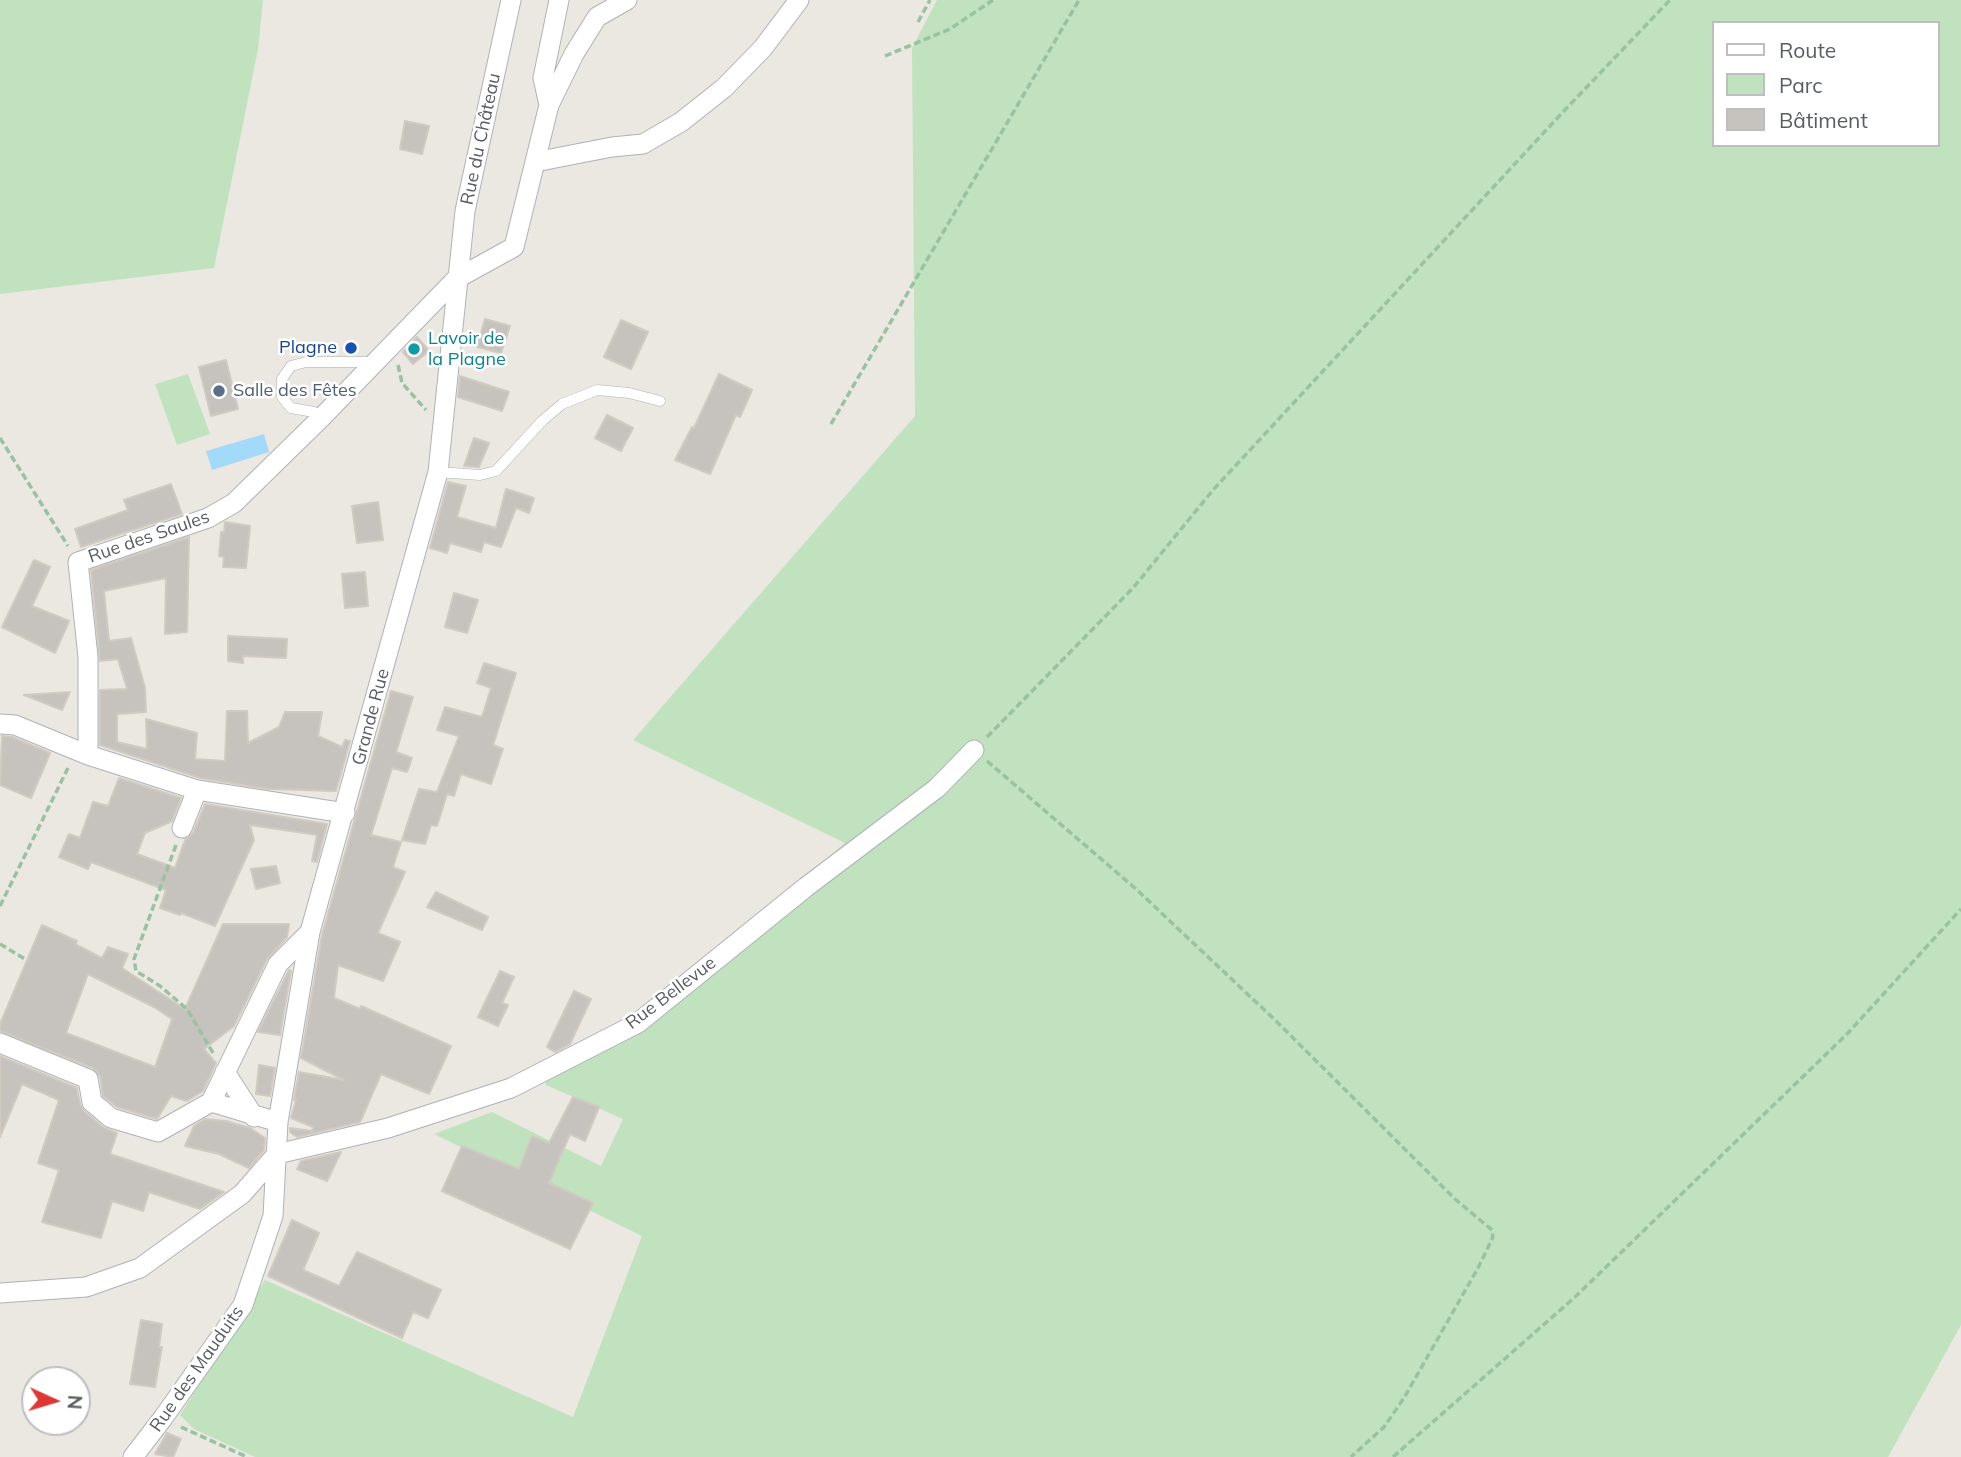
<!DOCTYPE html>
<meta charset="utf-8">
<style>
body{margin:0}
#map{position:relative;width:1961px;height:1457px;overflow:hidden;background:#ebe8e1;font-family:Mulish,sans-serif}
canvas{display:block}
.legend{position:absolute;left:1712px;top:21px;width:228px;height:126px;box-sizing:border-box;background:#fff;border:2px solid #bdbec0;margin:0;padding:9px 12px;list-style:none;font-size:21px;color:#595d61}
.legend li{display:flex;align-items:center;gap:14px;height:35px}
.legend b{width:35px;border:2px solid #bdbec0}
.north{position:absolute;left:21px;top:1366px;width:70px;height:70px;box-sizing:border-box;background:#fff;border:2px solid #bdbec0;border-radius:50%;rotate:94deg;font-size:19px;font-weight:700;line-height:28px;text-align:center;color:#595d61}
.north::after{content:'';display:block;margin:auto;width:24px;height:32px;background:#dd3835;clip-path:polygon(50% 0,100% 100%,50% 72%,0 100%)}
</style>
<div id="map">
<canvas width="1961" height="1457"></canvas>
<ul class="legend">
<li><b style="height:9px;background:#fff"></b>Route</li>
<li><b style="height:19px;background:#c0e2be"></b>Parc</li>
<li><b style="height:19px;background:#c6c3be"></b>Bâtiment</li>
</ul>
<div class="north">N</div>
</div>
<script>
const ctx = document.querySelector('canvas').getContext('2d');
ctx.lineJoin = 'round';
function fillPath(path, color) { ctx.fillStyle = color; ctx.fill(path, 'evenodd'); }
const shape = rows => new Path2D(rows.map(r => 'M' + r).join(''));
function stroke(path, color, width, dash) { ctx.strokeStyle = color; ctx.lineWidth = width; ctx.lineCap = dash ? 'butt' : 'round'; ctx.setLineDash(dash || []); ctx.stroke(path); }
function label(font, color, halo, rows, align = 'center') {
  ctx.font = font + ' Mulish,sans-serif'; ctx.lineWidth = 5; ctx.setLineDash([]); ctx.textBaseline = 'middle'; ctx.strokeStyle = halo; ctx.fillStyle = color; for (const [text, x, y, turn = 0] of rows) {
    ctx.save(); ctx.translate(x, y); ctx.rotate((+turn || 0) * Math.PI / 180); ctx.textAlign = isNaN(turn) ? turn : align; if (halo) ctx.strokeText(text, 0, 0); ctx.fillText(text, 0, 0); ctx.restore();
  }
}
const green = shape([
 [0,0,263,0,258,49,214,268,0,294],
 [937,0,1961,0,1961,1325,1888,1457,255,1457,194,1429,180,1415,265,1280,573,1417,642,1236,434,1134,492,1112,601,1166,623,1119,546,1085,542,1067,623,1023,774,904,845,843,633,740,915,416,912,48],
 [1714,23,1938,23,1938,145,1714,145],
 [188,374,210,434,177,445,155,384]
]);
const water = shape([
 [264,434,269,452,212,470,206,451]
]);
const building = shape([
 [405,121,429,126,422,154,400,149,405,121],
 [485,319,510,326,501,353,477,347,485,319],
 [621,320,648,332,631,369,604,357,621,320],
 [417,337,429,351,413,364,403,352,417,337],
 [226,360,238,409,211,416,199,367,226,360],
 [719,374,752,390,740,417,736,415,710,474,675,460,692,427,694,428,719,374],
 [460,376,509,392,502,411,458,397,460,376],
 [607,415,633,428,621,451,595,438,607,415],
 [474,438,489,443,479,467,464,466,474,438],
 [448,482,466,486,457,517,496,528,506,489,534,498,529,513,516,508,501,547,484,542,481,552,450,543,447,553,430,548,448,482],
 [171,484,182,514,81,547,75,529,128,510,124,500,171,484],
 [378,502,383,540,357,543,352,506,378,502],
 [225,522,250,526,246,568,223,567,224,557,219,556,221,532,224,532,225,522],
 [189,537,187,632,165,634,166,578,104,591,109,641,131,638,145,688,146,712,117,714,117,742,147,749,146,719,197,733,195,759,225,761,227,711,247,711,248,743,279,727,285,712,322,712,318,736,342,747,345,740,350,741,336,791,268,789,200,778,100,745,100,690,127,689,118,659,100,661,91,570,189,537],
 [34,560,50,567,32,606,69,621,55,653,2,627,34,560],
 [365,572,368,606,345,608,342,574,365,572],
 [454,593,478,600,467,633,445,627,454,593],
 [228,636,287,639,286,658,243,656,243,663,228,661,228,636],
 [484,663,516,673,493,745,503,749,491,784,461,774,454,796,447,794,437,826,431,825,425,844,402,840,419,789,437,792,459,736,437,730,445,707,482,717,491,688,477,683,484,663],
 [391,691,413,697,396,752,412,758,407,772,392,768,371,835,401,842,393,867,405,872,378,933,400,942,383,981,338,965,334,998,360,1009,361,1006,451,1046,429,1094,381,1074,360,1122,297,1137,290,1132,290,1128,312,1131,313,1127,291,1118,296,1100,294,1100,299,1072,344,1080,301,1058,322,935,391,691],
 [70,692,62,710,24,695,70,692],
 [2,736,12,737,50,753,31,798,0,785,2,736],
 [119,778,181,798,172,821,145,833,137,854,175,868,185,840,193,833,205,804,327,824,317,862,312,861,317,835,250,825,254,840,215,926,181,913,180,915,160,908,166,890,91,862,88,869,59,857,69,834,80,838,93,802,108,806,119,778],
 [276,866,280,883,256,889,251,869,276,866],
 [436,892,488,917,482,930,427,907,436,892],
 [223,924,289,924,287,937,267,959,234,1026,204,1049,216,1063,203,1091,187,1101,171,1096,157,1119,117,1107,103,1096,100,1076,93,1068,0,1031,0,1024,42,925,77,941,75,944,102,958,108,947,128,954,122,968,185,1009,223,924],
 [88,974,154,1007,172,1019,155,1067,66,1033,88,974],
 [289,970,291,971,280,1035,258,1032,289,970],
 [500,971,514,977,502,1003,508,1005,498,1026,478,1017,500,971],
 [574,991,591,999,570,1044,555,1052,547,1047,574,991],
 [0,1056,77,1088,80,1104,84,1111,104,1128,117,1133,110,1154,224,1192,200,1209,149,1192,143,1211,112,1201,101,1238,42,1222,59,1170,38,1163,59,1100,22,1084,0,1137,0,1056],
 [259,1065,275,1068,270,1096,256,1094,259,1065],
 [573,1097,599,1107,585,1141,570,1134,549,1183,593,1203,570,1249,442,1191,462,1146,519,1169,532,1136,549,1143,573,1097],
 [205,1119,226,1121,250,1128,265,1138,264,1150,249,1168,219,1154,185,1146,194,1126,205,1119],
 [341,1152,327,1181,297,1169,301,1161,341,1152],
 [292,1220,319,1233,303,1270,339,1286,357,1252,441,1290,428,1318,413,1312,402,1338,268,1276,292,1220],
 [141,1320,162,1324,159,1347,162,1347,155,1387,130,1384,141,1320],
 [167,1433,181,1439,173,1457,155,1454,167,1433]
]);
const path = shape([
 [918,22,930,0],
 [885,56,950,29,993,0],
 [398,365,402,383,426,410],
 [831,424,1079,0],
 [0,438,68,546],
 [987,737,1133,588,1213,490,1562,113,1670,0],
 [987,761,1136,889,1275,1020,1455,1199,1492,1230,1493,1237,1478,1268,1404,1398,1384,1427,1351,1457],
 [176,845,134,959,136,971,160,986,187,1009,213,1053],
 [0,906,68,768],
 [0,944,25,959],
 [181,1427,247,1457],
 [1393,1457,1574,1298,1847,1034,1961,909]
]);
const service = shape([
 [322,417,314,412,291,408,282,397,282,379,291,366,306,362,373,362],
 [438,472,480,475,496,471,542,421,562,404,597,390,629,393,660,401]
]);
const minor = shape([
 [549,105,543,78,559,0],
 [535,162,612,147,643,144,681,122,724,88,763,48,799,0],
 [0,724,15,725,88,755,197,790,345,813],
 [88,755,88,657,78,562,208,518,234,503,322,417,456,279,514,247,549,105,574,54,597,17,627,0],
 [182,828,197,790],
 [0,1043,88,1079,92,1102,111,1118,158,1132,211,1102,278,1122],
 [225,1072,254,1117],
 [211,1102,278,964,310,932],
 [277,1154,388,1128,511,1088,638,1023,806,887,937,788,974,750],
 [0,1293,86,1287,140,1268,242,1194,277,1154],
 [133,1457,163,1418,243,1305,273,1216,278,1122,310,932,438,472,465,211,511,0]
]);
const markers = [
 [351,348,7,"#1a4fb4"],
 [414,349,7,"#0f9aa8"],
 [219,391,7,"#5c6f8a"]
];
const streetNames = [
 ["Rue du Château",481,139,-78],
 ["Rue des Saules",149,537,-19],
 ["Grande Rue",371,717,-75],
 ["Rue Bellevue",671,993,-37],
 ["Rue des Mauduits",197,1369,-55]
];
const cultureNames = [
 ["Lavoir de",428,339],
 ["la Plagne",428,360]
];
const transitNames = [
 ["Plagne",337,348]
];
const serviceNames = [
 ["Salle des Fêtes",233,391]
];
fillPath(green, '#c0e2be');
fillPath(water, '#a3d9f9');
fillPath(building, '#c6c3be');
stroke(building, '#d0cac0', 2);
stroke(service, '#aeb2b6', 11);
stroke(minor, '#aeb2b6', 21);
stroke(path, '#98c2a2', 3.5, [7, 3.5]);
stroke(service, '#fff', 10);
stroke(minor, '#fff', 19);
for (const [x, y, r, color] of markers) { const dot = new Path2D(); dot.arc(x, y, r, 0, 2 * Math.PI); ctx.fillStyle = color; ctx.fill(dot); stroke(dot, '#fff', 2.5); }
label('18px', '#595d61', '#fff', streetNames);
label('18px', '#0d838f', '#fff', cultureNames, 'left');
label('18px', '#164399', '#fff', transitNames, 'right');
label('18px', '#4e5e75', '#fff', serviceNames, 'left');
</script>
